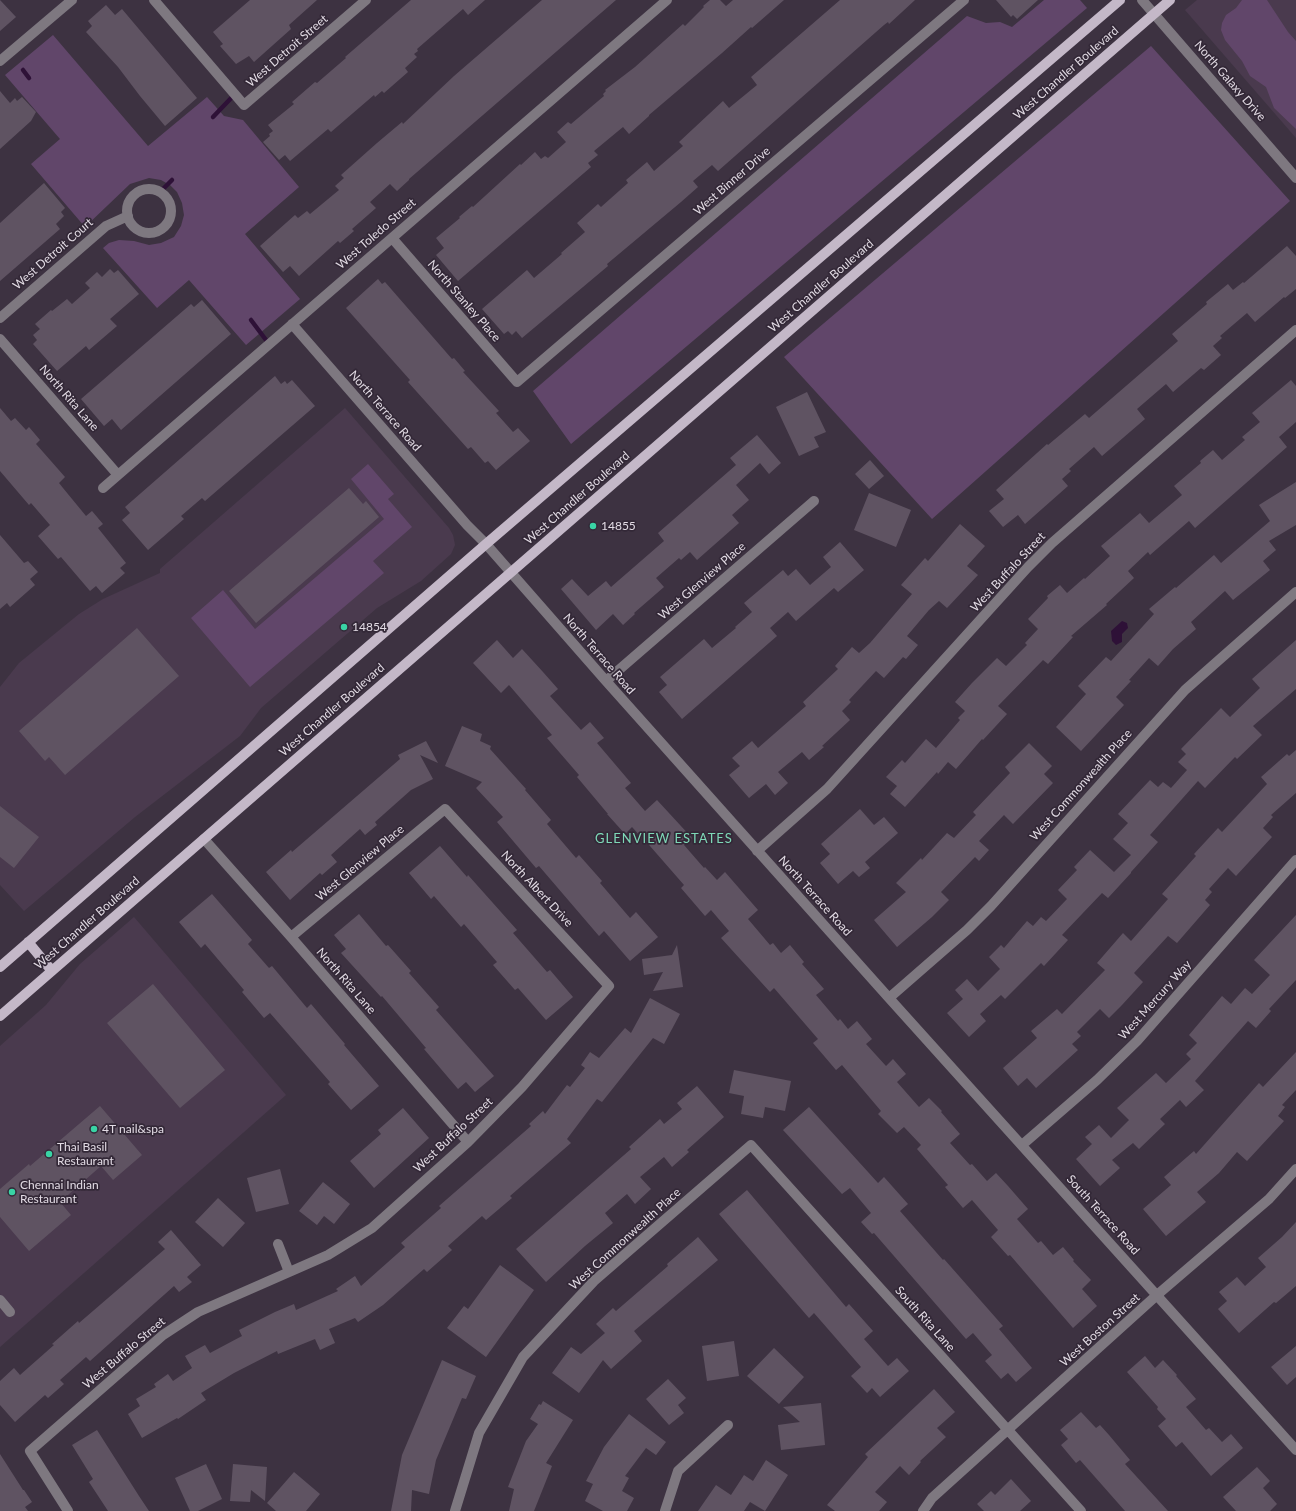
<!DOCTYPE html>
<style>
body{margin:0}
canvas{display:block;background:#3d3241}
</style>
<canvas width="1296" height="1511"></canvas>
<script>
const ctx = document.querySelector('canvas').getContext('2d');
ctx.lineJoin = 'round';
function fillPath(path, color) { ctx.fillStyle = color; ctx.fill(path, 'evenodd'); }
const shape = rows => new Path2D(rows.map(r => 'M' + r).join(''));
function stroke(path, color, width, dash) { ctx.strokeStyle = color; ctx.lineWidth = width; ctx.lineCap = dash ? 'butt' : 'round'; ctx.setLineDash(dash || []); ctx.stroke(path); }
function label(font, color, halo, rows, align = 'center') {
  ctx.font = font + ' Lato,sans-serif'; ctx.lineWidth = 3.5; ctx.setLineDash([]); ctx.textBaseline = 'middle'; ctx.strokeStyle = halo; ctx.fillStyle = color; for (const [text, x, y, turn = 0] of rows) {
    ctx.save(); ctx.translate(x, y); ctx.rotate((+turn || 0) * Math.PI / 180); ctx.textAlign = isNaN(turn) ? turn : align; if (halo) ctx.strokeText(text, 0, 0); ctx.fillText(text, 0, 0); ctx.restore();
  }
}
const built = shape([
 [1197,0,1296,0,1296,138,1185,10],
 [345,408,449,528,453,535,455,545,451,554,421,581,377,608,261,708,240,736,135,817,24,911,0,885,0,687,19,663,79,614,103,599,160,573,160,569],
 [134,917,286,1095,0,1347,0,1046,46,1005,80,964]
]);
const green = shape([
 [1044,0,1080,0,1087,8,571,444,533,391,967,16,986,23,1000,22,1012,27],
 [1242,0,1267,0,1288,32,1296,41,1296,129,1274,108,1266,87,1250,76,1242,61,1225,40,1221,30,1222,23,1226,15,1236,8],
 [53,35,148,146,207,97,224,116,243,120,299,187,245,234,300,299,246,345,189,280,157,308,103,248,109,243,119,240,134,241,149,245,161,243,174,237,181,226,184,215,182,203,177,192,170,185,161,180,149,178,130,184,85,227,31,164,60,139,5,75],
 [1151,46,1290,201,932,519,784,357],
 [368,464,394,494,388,499,412,527,373,561,384,573,250,687,191,618,223,590,255,629,384,519,351,479]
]);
const water = shape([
 [1122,621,1127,623,1128,628,1122,634,1122,642,1116,645,1112,641,1111,631]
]);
const stream = shape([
 [23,70,29,78],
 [213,117,235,94],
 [160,192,172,180],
 [251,320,269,344]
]);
const building = shape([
 [0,0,16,17,0,31],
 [250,0,317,0,289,25,291,29,254,62,249,56,236,64,220,46,223,44,213,32],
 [411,0,485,0,468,15,463,9,417,49,418,51,414,54,417,57,405,68,408,72,384,93,382,91,375,97,374,95,331,132,328,129,290,161,285,155,279,160,263,142,270,136,269,134,273,131,268,125,294,104,292,102,315,82,317,83,346,58,345,57],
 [542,0,616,0,409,179,409,180,397,191,390,184,370,202,376,208,352,229,354,231,340,243,338,241,299,276,290,266,283,272,260,246,295,215,298,218,307,211,310,214,339,190,335,186,344,178,341,175,377,143,402,122,403,124,454,76],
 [710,0,720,0,726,6,733,0,784,0,752,28,751,27,722,53,649,115,649,116,629,134,623,127,594,151,598,155,588,163,591,167,458,281,436,255,444,248,436,238,460,218,459,217,472,206,473,207,520,164,521,165,535,152,541,159,545,156,548,158,566,142,557,132,568,122,571,124,604,96,603,94,606,91,605,90,618,80,635,67,683,24,685,26,704,7,703,6],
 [840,0,915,0,889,24,888,22,884,25,718,171,712,165,693,181,698,187,681,202,607,264,608,266,583,287,522,338,516,331,512,335,508,331,504,334,482,309,527,270,534,278,562,254,561,253,585,232,577,223,598,204,601,207,628,183,626,180,647,162,654,171,683,146,679,142,723,101,729,108,757,85,751,77],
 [996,0,1038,0,1017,19,1013,15,1011,17],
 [106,5,115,15,122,9,197,98,165,126,140,96,118,67,86,32,92,26,88,21],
 [0,91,10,103,15,98,17,101,22,97,36,112,31,121,0,149],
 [44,183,65,208,61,212,64,216,56,224,60,229,0,281,0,223],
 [1287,246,1296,256,1296,289,1285,298,1284,297,1255,322,1247,313,1220,336,1222,338,1213,346,1221,355,1204,370,1201,368,1173,392,1166,384,1137,409,1145,419,1102,456,1094,447,1069,469,1071,471,1062,479,1068,486,1025,524,1018,515,1003,527,989,511,1004,499,996,490,1047,444,1048,445,1085,414,1089,418,1178,341,1172,334,1207,304,1206,302,1228,284,1233,290,1243,282,1244,283],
 [110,269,114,273,118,270,139,294,110,319,117,326,89,350,86,346,57,371,33,344,37,340,33,335,40,329,35,324,51,310,52,311,67,299,72,304,90,288,85,283,97,272,102,277],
 [378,279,382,284,385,282,452,359,454,358,465,371,463,372,499,411,496,413,513,432,518,428,530,441,496,470,488,461,485,463,471,447,468,449,408,382,410,380,346,308],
 [202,300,231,334,121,430,112,419,104,426,81,399,191,304,194,307],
 [275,376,281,384,285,381,287,384,292,380,315,406,205,501,202,498,181,516,184,519,148,550,122,520,130,513,125,507],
 [1291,380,1296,386,1296,422,1279,437,1287,447,1195,528,1189,521,1150,555,1148,552,1128,571,1134,578,1106,604,1107,605,1071,636,1073,637,1048,664,1043,660,998,706,1007,714,983,740,982,739,956,769,948,762,938,774,937,772,905,807,890,794,897,786,886,777,902,760,905,763,926,739,936,748,960,720,958,718,965,711,955,702,972,683,997,658,1006,666,1027,645,1025,643,1038,629,1028,619,1048,598,1047,596,1060,585,1067,593,1084,578,1085,579,1110,556,1101,546,1140,513,1149,523,1182,495,1174,486,1201,463,1200,461,1213,450,1222,460,1245,440,1242,437,1260,422,1252,413],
 [807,392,826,432,814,437,819,447,799,456,776,407],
 [0,408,11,421,15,418,26,430,29,427,40,440,36,444,65,477,59,483,63,488,86,516,92,511,103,524,98,528,126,563,120,568,125,573,102,593,96,586,90,591,61,557,58,559,38,536,50,525,31,503,29,505,0,471],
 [757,435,781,463,769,474,760,463,736,485,749,500,732,515,739,523,697,560,690,552,681,560,679,558,656,578,664,587,634,613,635,614,623,625,613,614,596,630,561,589,572,579,588,596,606,581,611,587,664,541,658,533,736,465,730,458],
 [870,460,884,476,869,489,855,474],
 [1296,482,1296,525,1269,541,1276,550,1263,561,1270,570,1233,600,1225,591,1191,622,1196,629,1173,649,1158,666,1149,658,1129,680,1131,681,1116,697,1124,705,1081,751,1056,727,1086,694,1078,686,1106,657,1111,661,1154,614,1149,609,1175,587,1176,588,1214,555,1221,563,1270,521,1259,505],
 [349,488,363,504,366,501,379,517,256,623,229,591],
 [869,493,911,510,896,547,854,530],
 [960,524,985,546,967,566,978,575,947,608,939,601,929,610,907,636,918,645,906,659,903,657,884,678,876,671,849,700,851,702,842,711,850,720,822,746,824,747,809,760,802,752,778,772,788,783,775,795,766,784,749,798,729,775,740,766,732,758,752,741,758,748,806,706,803,702,838,669,835,666,852,647,859,653,870,643,912,594,901,585,925,558,928,561],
 [0,535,24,563,28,561,38,572,30,579,35,585,10,607,7,603,0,609],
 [840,542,864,570,838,592,834,588,796,621,788,612,770,628,777,636,682,719,659,692,667,685,660,677,704,639,712,648,736,628,735,627,752,612,744,603,783,570,788,576,796,569,810,585,831,567,823,557],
 [137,628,179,676,65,775,49,757,45,761,19,731],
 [497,640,513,658,522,649,543,672,558,689,550,696,581,730,590,722,604,738,597,743,631,783,625,788,645,811,657,800,692,838,684,845,704,868,705,867,717,880,725,872,758,910,748,919,770,945,773,943,781,953,790,945,804,962,802,964,824,989,816,995,838,1021,840,1019,848,1029,857,1021,872,1039,866,1044,886,1066,893,1059,906,1074,897,1082,919,1107,929,1098,942,1111,941,1112,960,1134,950,1143,970,1165,972,1164,987,1181,996,1173,1008,1186,1028,1209,1017,1219,1038,1243,1041,1241,1053,1255,1063,1247,1074,1260,1073,1261,1091,1280,1082,1289,1097,1306,1073,1328,1010,1255,1008,1256,991,1237,998,1230,972,1200,963,1208,945,1187,948,1185,917,1149,921,1145,904,1127,897,1133,878,1114,881,1111,842,1065,836,1070,813,1043,818,1039,774,988,770,992,721,938,729,931,711,910,705,916,681,888,684,885,643,838,642,838,632,827,625,834,607,814,608,814,577,777,579,775,547,738,552,735,509,685,501,693,473,663],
 [1296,640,1296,689,1253,726,1262,735,1237,759,1235,757,1205,788,1198,781,1150,835,1158,842,1131,872,1131,873,1108,898,1102,893,1062,935,1068,940,1044,966,1041,963,1005,999,1001,995,980,1014,986,1021,969,1037,947,1013,963,999,955,990,967,979,978,991,1000,969,989,957,1001,945,1004,948,1027,921,1033,926,1041,917,1046,921,1067,899,1058,890,1077,870,1074,867,1090,850,1114,872,1131,855,1113,839,1128,823,1118,814,1150,780,1158,787,1163,782,1171,788,1187,770,1178,762,1186,754,1181,749,1221,708,1230,717,1260,688,1252,679],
 [462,726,482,734,480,741,491,746,490,749,526,789,525,790,551,820,547,824,576,858,579,855,602,881,600,883,630,918,636,912,658,937,630,961,604,931,599,936,539,866,536,868,497,822,503,817,476,788,482,782,445,766],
 [426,741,438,763,420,755,433,779,411,790,375,822,377,825,365,835,360,829,331,855,337,862,322,875,320,873,290,900,266,872,291,850,292,852,400,759,398,755],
 [1029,743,1052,766,1044,774,1053,783,1013,824,1004,815,979,841,989,850,979,861,975,857,941,892,949,900,932,917,897,947,874,920,906,892,896,883,921,858,922,860,947,833,954,838,976,815,973,812,1010,773,1005,767],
 [1296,750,1296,793,1271,815,1273,817,1263,828,1272,837,1236,876,1228,868,1209,889,1212,892,1205,900,1210,905,1177,943,1168,936,1134,973,1143,982,1122,1005,1109,1018,1100,1009,1077,1032,1081,1036,1072,1044,1078,1050,1036,1088,1027,1078,1018,1086,1003,1068,1037,1038,1031,1031,1057,1009,1062,1014,1105,970,1097,963,1123,933,1131,941,1168,899,1162,894,1196,856,1194,854,1218,828,1222,832,1267,784,1261,777,1287,754,1289,756],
 [0,806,39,837,14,868,0,857],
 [860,809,874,825,884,817,898,833,865,862,870,868,859,877,853,871,838,884,820,863,830,854,821,844],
 [440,846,467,877,468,875,517,930,513,933,547,972,550,970,573,997,546,1020,518,988,515,990,493,965,497,962,464,924,461,927,434,896,431,899,409,873],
 [212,894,252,940,248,944,269,968,272,966,307,1008,311,1004,345,1044,344,1045,379,1086,351,1110,328,1084,330,1082,270,1013,264,1018,242,992,244,990,205,944,201,948,179,922],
 [359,914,386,946,388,945,411,971,409,973,439,1007,436,1010,494,1076,475,1092,466,1082,458,1089,424,1049,426,1048,382,996,381,997,341,953,346,949,334,935],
 [1296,915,1296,980,1269,1009,1271,1011,1256,1028,1248,1021,1195,1081,1204,1090,1186,1107,1180,1100,1160,1119,1165,1124,1139,1149,1133,1143,1112,1160,1120,1168,1100,1186,1076,1159,1092,1144,1085,1137,1099,1125,1111,1138,1129,1120,1117,1108,1156,1073,1166,1083,1191,1059,1186,1054,1197,1043,1189,1035,1222,996,1231,1004,1245,988,1252,994,1270,975,1254,960],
 [677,945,683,987,653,991,663,972,644,975,642,959,672,955],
 [153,984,225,1070,180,1108,107,1023],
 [650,998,680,1014,664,1044,653,1038,602,1102,597,1099,567,1139,571,1143,510,1196,512,1198,486,1220,482,1216,448,1246,452,1250,427,1272,424,1269,383,1305,358,1322,355,1318,329,1329,335,1343,320,1350,315,1339,278,1354,277,1351,234,1373,201,1393,206,1400,178,1419,177,1418,142,1438,128,1414,140,1406,136,1399,156,1387,154,1384,168,1374,173,1381,192,1368,185,1356,205,1345,210,1353,242,1336,239,1330,275,1312,294,1304,296,1310,338,1291,336,1289,355,1276,361,1286,405,1247,401,1243,441,1208,439,1206,531,1126,529,1124,543,1111,545,1114,567,1085,570,1087,585,1068,581,1065,590,1052,599,1058,625,1028,631,1033],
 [1296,1052,1296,1090,1282,1105,1285,1107,1278,1116,1284,1121,1247,1161,1237,1152,1219,1173,1197,1192,1206,1202,1166,1236,1143,1209,1171,1185,1164,1177,1194,1151,1196,1154,1259,1083,1263,1087],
 [734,1070,791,1081,785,1111,765,1107,763,1118,741,1114,744,1096,729,1093],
 [697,1086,724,1117,687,1150,689,1152,672,1167,664,1157,640,1177,651,1189,635,1204,627,1194,605,1213,613,1223,585,1246,546,1282,516,1249,631,1149,629,1147,660,1119,664,1124,682,1109,677,1103],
 [100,1106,142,1155,113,1180,101,1166,60,1202,71,1215,29,1251,0,1217,0,1189,29,1164,30,1166],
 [809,1107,878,1183,884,1177,908,1204,900,1211,943,1260,944,1259,1003,1326,999,1329,1032,1368,1016,1382,1008,1373,1001,1379,985,1361,992,1355,973,1333,966,1339,874,1233,872,1234,861,1222,871,1213,850,1188,842,1194,783,1130],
 [403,1108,429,1138,374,1188,350,1161,381,1134,378,1130],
 [280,1169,289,1204,256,1212,247,1178],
 [323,1182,350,1204,334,1224,324,1216,317,1225,299,1211],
 [747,1190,846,1307,849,1304,873,1331,864,1339,888,1366,897,1358,909,1371,880,1397,872,1388,867,1393,851,1376,861,1367,814,1313,809,1318,719,1214],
 [218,1198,245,1223,223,1247,195,1222],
 [1296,1222,1296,1286,1276,1303,1274,1302,1239,1333,1218,1309,1227,1301,1219,1292,1237,1277,1245,1286,1266,1267,1258,1258,1282,1237],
 [171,1230,201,1265,187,1277,192,1282,179,1292,174,1286,90,1361,86,1357,60,1380,64,1384,48,1398,45,1395,15,1422,0,1405,0,1381,14,1368,20,1375,54,1345,52,1344,78,1321,79,1323,165,1249,158,1242],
 [698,1237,718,1260,634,1331,642,1341,611,1369,603,1360,579,1393,552,1373,571,1347,581,1354,605,1333,596,1324,613,1308,616,1311,668,1266,667,1264],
 [500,1265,534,1290,486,1357,447,1328,464,1306,468,1309],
 [734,1341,739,1376,707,1381,702,1346],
 [1296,1346,1296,1377,1287,1385,1271,1367],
 [774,1348,804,1377,779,1404,747,1376],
 [1145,1356,1155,1368,1163,1360,1177,1375,1176,1376,1196,1399,1186,1407,1206,1430,1209,1428,1222,1442,1231,1434,1243,1448,1211,1476,1182,1442,1176,1447,1158,1426,1166,1419,1157,1409,1158,1407,1127,1372],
 [442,1360,476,1376,466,1399,462,1398,436,1460,429,1494,412,1490,411,1511,391,1511,402,1455],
 [668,1379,686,1398,678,1405,684,1413,669,1425,646,1399],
 [934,1389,955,1412,937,1428,946,1437,920,1461,921,1462,909,1475,900,1466,875,1492,887,1502,879,1511,835,1511,827,1505,868,1457,865,1454],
 [543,1401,573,1420,546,1463,552,1466,534,1511,509,1511,514,1489,508,1487,526,1441,538,1424,530,1419,539,1404,541,1405],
 [821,1403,825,1445,781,1450,778,1425,800,1422,783,1407],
 [1081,1412,1096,1428,1100,1425,1109,1435,1130,1460,1125,1464,1168,1511,1125,1511,1080,1460,1076,1463,1061,1445,1068,1439,1060,1430],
 [629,1414,666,1442,656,1455,646,1448,625,1476,629,1478,622,1491,634,1498,627,1511,603,1511,585,1501,593,1484,586,1481,604,1447],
 [97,1430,139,1496,149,1511,108,1511,89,1482,93,1479,72,1445],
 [0,1454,23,1490,24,1490,32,1502,25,1507,28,1511,0,1511],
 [766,1460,788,1475,765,1511,750,1502,744,1511,698,1511,716,1485,731,1495,744,1475,753,1481],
 [206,1464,222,1499,198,1511,190,1511,175,1478],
 [233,1464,267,1467,265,1501,251,1490,250,1502,230,1501],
 [1257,1467,1270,1481,1263,1488,1277,1504,1270,1511,1236,1511,1223,1497],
 [294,1472,320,1494,306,1511,276,1511,267,1503],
 [1011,1479,1031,1501,1020,1511,984,1511,977,1504,991,1491,995,1495]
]);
const minor = shape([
 [154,0,244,105,366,0],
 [1142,0,1296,178],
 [0,61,72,0],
 '127 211a22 22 0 1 1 44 0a22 22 0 1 1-44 0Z',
 [392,238,517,382,964,0],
 [0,318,106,226,128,216],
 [292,324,467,525,486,544,606,681,889,998,1296,1450],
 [0,339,118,475],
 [103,488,667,0],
 [606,681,814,501],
 [204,839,291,937,468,1142],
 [757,851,827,789,1028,567,1052,543,1296,330],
 [889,998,967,930,991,906,1185,690,1296,592],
 [1022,1145,1097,1080,1137,1041,1296,860],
 [278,1244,289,1272],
 [0,1300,10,1312],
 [68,1511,30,1451,163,1335,198,1312,328,1255,372,1228,468,1142,522,1087,609,986,445,809,291,937],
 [455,1511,479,1433,523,1357,594,1281,751,1145,1081,1511],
 [665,1511,678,1471,728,1425],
 [923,1511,932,1498,1157,1295,1269,1199,1296,1169]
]);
const major = shape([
 [28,942,52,971],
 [0,967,486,544,1120,0],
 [0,1016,1170,0]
]);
const markers = [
 [593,526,4,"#39d4a5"],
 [344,627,4,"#39d4a5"],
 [94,1129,4,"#39d4a5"],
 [49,1154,4,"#39d4a5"],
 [12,1192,4,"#39d4a5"]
];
const streetNames = [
 ["West Detroit Street",287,51,-41],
 ["West Chandler Boulevard",1066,73,-41],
 ["North Galaxy Drive",1230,81,49],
 ["West Binner Drive",732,181,-41],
 ["West Toledo Street",376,234,-41],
 ["West Detroit Court",53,254,-41],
 ["West Chandler Boulevard",821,286,-41],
 ["North Stanley Place",464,301,49],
 ["North Rita Lane",69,398,49],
 ["North Terrace Road",385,411,49],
 ["West Chandler Boulevard",577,498,-41],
 ["West Buffalo Street",1008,572,-47],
 ["West Glenview Place",702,581,-41],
 ["North Terrace Road",599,654,49],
 ["West Chandler Boulevard",332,710,-41],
 ["West Commonwealth Place",1081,785,-48],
 ["West Glenview Place",360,863,-40],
 ["North Albert Drive",537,889,47],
 ["North Terrace Road",815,896,48],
 ["West Chandler Boulevard",87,923,-41],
 ["North Rita Lane",346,981,49],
 ["West Mercury Way",1155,1000,-48],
 ["West Buffalo Street",453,1135,-43],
 ["South Terrace Road",1103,1215,48],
 ["West Commonwealth Place",625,1239,-42],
 ["South Rita Lane",925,1319,48],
 ["West Boston Street",1100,1330,-42],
 ["West Buffalo Street",124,1353,-40]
];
const poiNames = [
 ["14855",601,526],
 ["14854",352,627],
 ["4T nail&spa",102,1129],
 ["Thai Basil",57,1147],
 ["Restaurant",57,1161],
 ["Chennai Indian",20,1185],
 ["Restaurant",20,1199]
];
const neighbourhoodNames = [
 ["GLENVIEW ESTATES",664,839]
];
fillPath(built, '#4a3a4e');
fillPath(green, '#61466a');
fillPath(water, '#2e1137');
stroke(stream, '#2e1137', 4.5);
fillPath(building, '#5f5362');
stroke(minor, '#7e7880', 10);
stroke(major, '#c4b8c8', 10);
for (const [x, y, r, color] of markers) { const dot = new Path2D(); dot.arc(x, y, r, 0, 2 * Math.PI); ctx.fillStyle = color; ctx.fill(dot); stroke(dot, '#332837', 1.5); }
label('12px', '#e2dbe4', '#332837', streetNames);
label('12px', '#e2dbe4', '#332837', poiNames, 'left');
ctx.letterSpacing = '1px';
label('13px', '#7ed8b7', '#332837', neighbourhoodNames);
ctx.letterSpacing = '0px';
</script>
